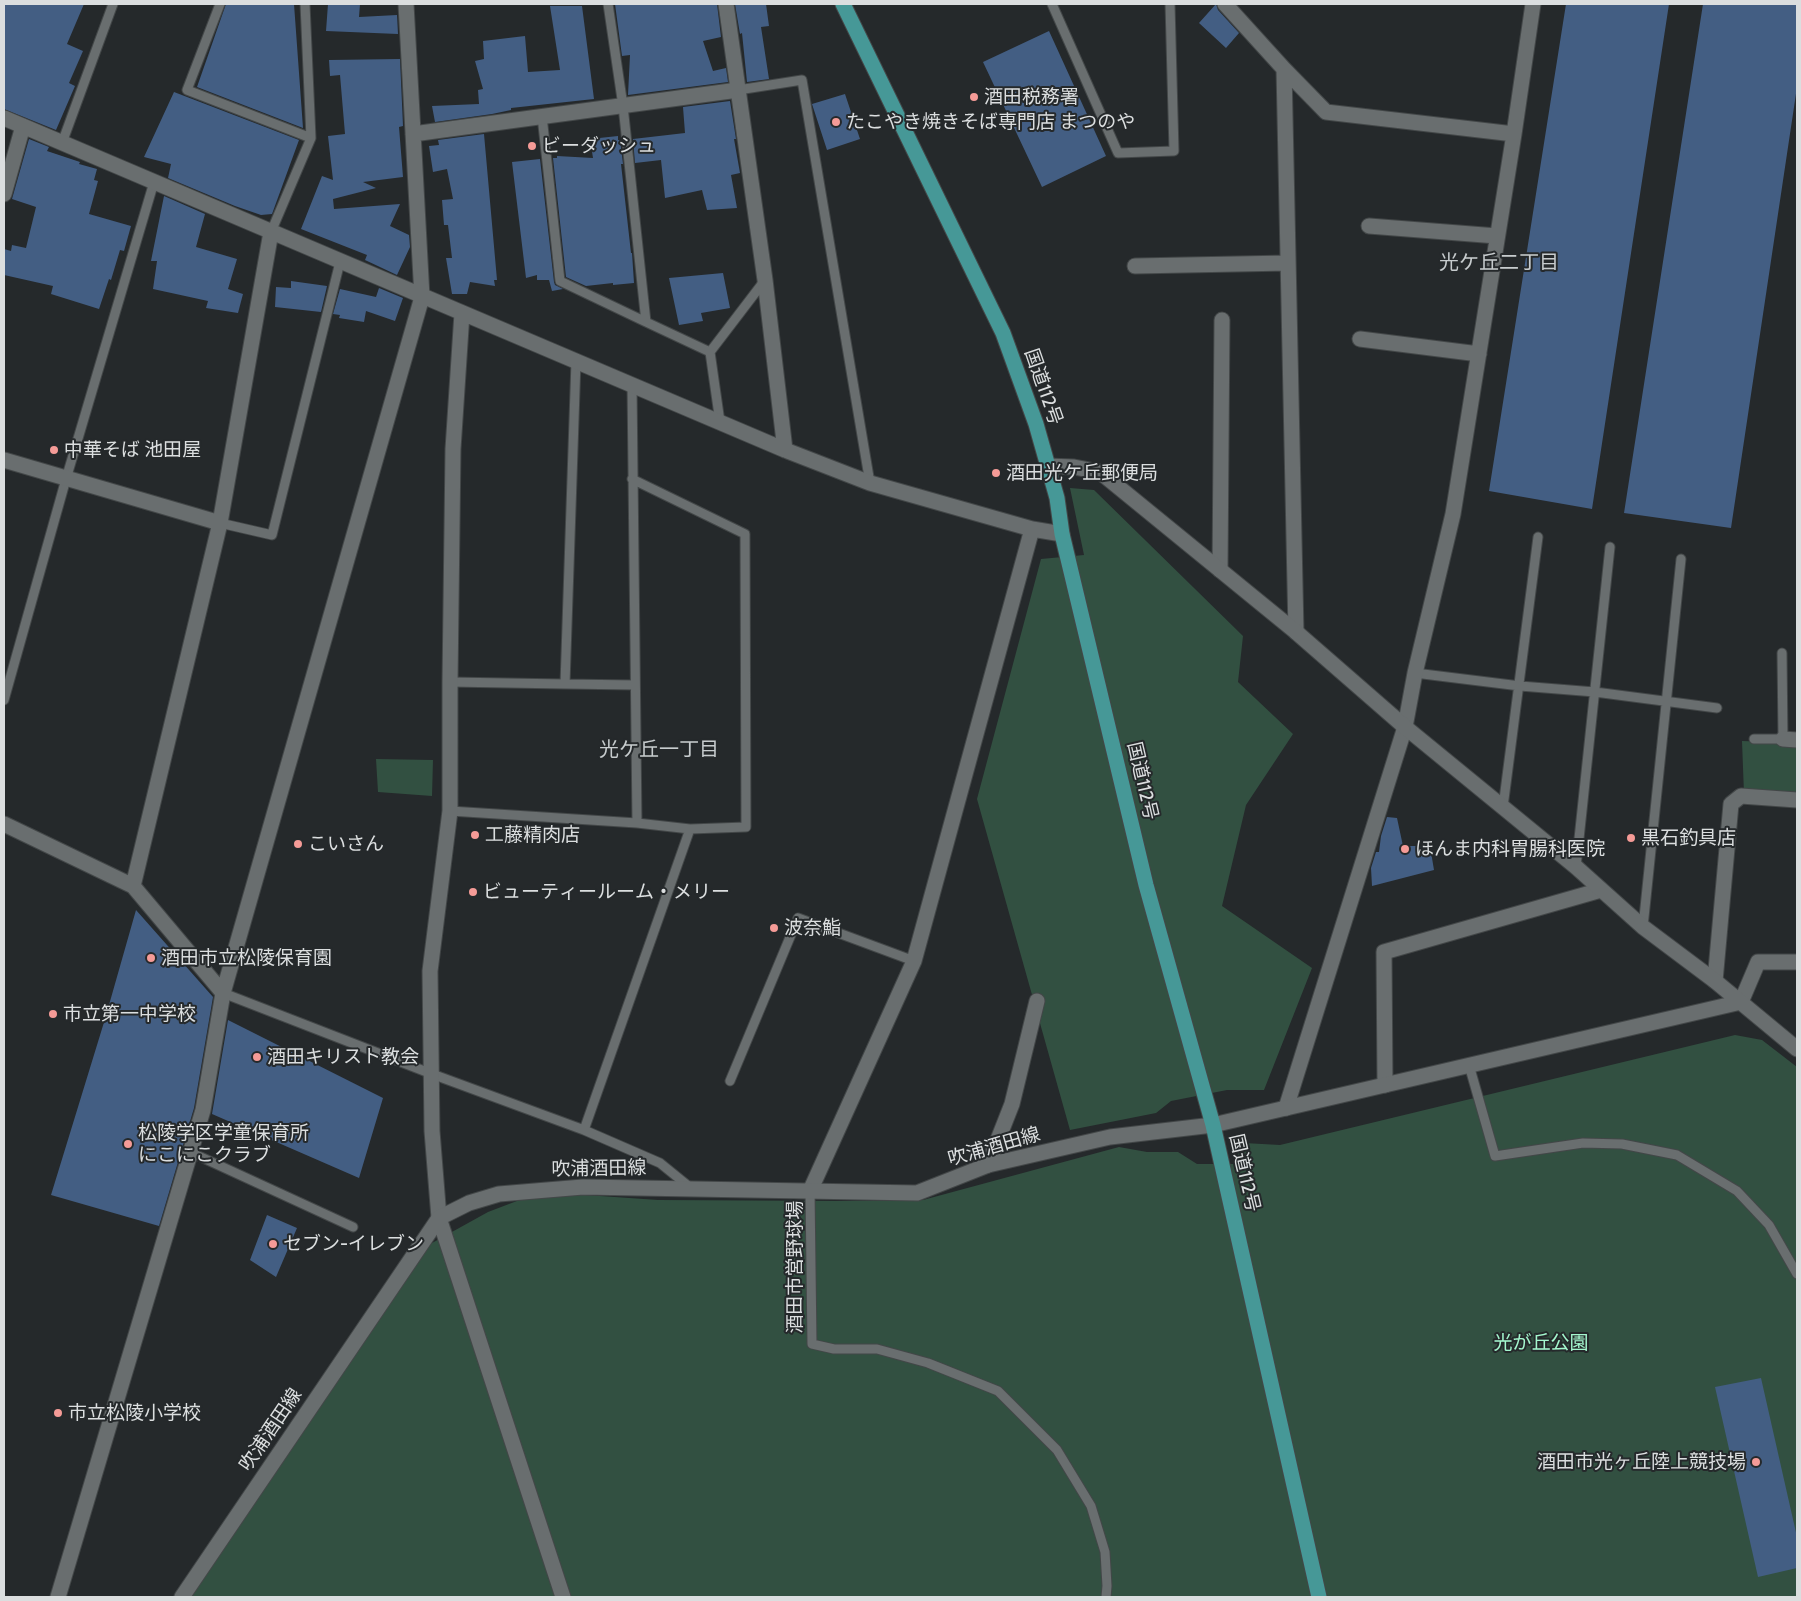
<!DOCTYPE html>
<meta charset="utf-8">
<style>
body{margin:0}
#map{position:relative;width:1801px;height:1601px;overflow:hidden;background:#25292b;font-family:Cabin,sans-serif}
canvas{display:block}
.frame{position:absolute;inset:0;border:5px solid #dbdedf;pointer-events:none}
</style>
<div id="map">
<canvas width="1801" height="1601"></canvas>
<div class="frame"></div>
</div>
<script>
const ctx = document.querySelector('canvas').getContext('2d');
ctx.lineJoin = 'round';
function fillPath(path, color) { ctx.fillStyle = color; ctx.fill(path, 'evenodd'); }
const shape = rows => new Path2D(rows.map(r => 'M' + r).join(''));
function stroke(path, color, width, dash) { ctx.strokeStyle = color; ctx.lineWidth = width; ctx.lineCap = dash ? 'butt' : 'round'; ctx.setLineDash(dash || []); ctx.stroke(path); }
function label(font, color, halo, rows, align = 'center') {
  ctx.font = font + ' Cabin,"Noto Sans JP",sans-serif'; ctx.lineWidth = 4; ctx.setLineDash([]); ctx.textBaseline = 'middle'; ctx.strokeStyle = halo; ctx.fillStyle = color; for (const [text, x, y, turn = 0] of rows) {
    ctx.save(); ctx.translate(x, y); ctx.rotate((+turn || 0) * Math.PI / 180); ctx.textAlign = isNaN(turn) ? turn : align; if (halo) ctx.strokeText(text, 0, 0); ctx.fillText(text, 0, 0); ctx.restore();
  }
}
const green = shape([
 [1070,488,1094,490,1243,636,1238,682,1293,734,1246,805,1222,906,1312,968,1264,1090,1227,1090,1171,1101,1156,1113,1070,1130,977,799,1041,559,1084,555],
 [1742,741,1797,743,1797,796,1744,794],
 [376,759,433,760,432,796,378,792],
 [1735,1035,1762,1040,1797,1067,1797,1597,190,1597,354,1330,414,1253,488,1212,530,1196,557,1193,658,1200,840,1201,923,1200,1119,1147,1147,1152,1178,1152,1197,1164,1233,1164,1244,1143,1280,1145]
]);
const building = shape([
 [4,4,84,4,67,44,83,51,69,83,75,86,56,130,4,109],
 [226,4,294,4,303,128,197,87],
 [328,4,360,4,359,17,397,15,398,34,326,31],
 [615,4,717,4,721,37,703,41,713,71,726,68,728,82,628,95,630,55,622,56],
 [735,4,766,4,769,26,761,27,769,79,747,82,742,33,740,34],
 [1216,4,1218,10,1239,33,1226,48,1199,23],
 [1566,4,1669,4,1592,509,1489,491],
 [1703,4,1797,4,1797,87,1731,528,1624,513],
 [550,6,582,6,594,99,511,108,511,110,492,114,435,122,432,106,479,104,478,90,483,89,475,61,484,59,483,41,525,36,528,72,560,70],
 [1049,31,1106,156,1042,187,983,62],
 [400,59,403,126,399,127,403,177,363,182,376,188,333,199,334,209,400,204,390,226,409,235,410,247,397,275,365,260,367,255,301,229,322,176,333,180,328,136,345,134,340,75,330,76,329,60],
 [174,92,299,140,272,214,261,215,235,206,168,178,171,164,144,157],
 [845,94,860,139,827,150,812,104],
 [730,101,736,139,734,139,740,173,731,175,737,208,707,210,702,190,665,198,661,160,635,163,633,139,685,133,683,107],
 [484,134,497,280,494,280,495,286,470,282,467,294,452,294,446,258,452,258,448,225,444,225,442,200,453,199,447,169,433,172,429,146,439,145,438,140],
 [618,136,618,140,620,140,623,164,621,164,631,253,632,253,634,283,613,285,613,283,586,286,566,277,553,158,557,158,557,156,593,158,590,139],
 [29,139,49,147,47,151,80,162,79,164,97,169,94,180,98,181,89,214,131,226,124,251,120,250,111,280,109,279,99,309,51,294,53,286,4,275,4,249,11,251,12,245,26,248,36,207,12,199],
 [540,159,554,282,555,285,563,289,552,291,549,280,537,280,537,275,526,278,512,162],
 [164,196,205,214,196,247,237,259,228,289,243,294,238,313,206,308,208,301,153,289,157,261,151,261],
 [723,273,730,308,701,313,703,321,679,325,669,278],
 [291,281,327,286,321,312,275,307,276,287,291,288],
 [379,288,403,298,395,321,366,311,364,322,339,318,340,315,333,314,340,289,376,297],
 [1387,817,1397,818,1403,846,1430,846,1434,870,1372,886,1371,868,1376,852,1379,852,1381,836],
 [136,910,213,997,194,1108,159,1226,51,1195,105,1019],
 [228,1020,383,1098,359,1178,212,1114],
 [267,1215,297,1228,276,1277,250,1260],
 [1761,1378,1797,1537,1797,1568,1758,1577,1715,1387]
]);
const service = shape([
 [220,4,187,90,311,138],
 [608,4,623,106,646,322,710,352,720,422],
 [1052,4,1118,153,1174,151,1170,4],
 [738,90,802,80,870,483],
 [542,116,560,281,646,322],
 [62,143,113,4],
 [271,232,311,138,305,4],
 [710,352,765,280],
 [632,385,637,823],
 [632,479,745,534,746,827,690,829],
 [220,523,272,535,340,262],
 [1415,673,1520,686,1595,692,1717,708],
 [450,682,565,684,576,361],
 [565,684,635,685],
 [4,700,66,479,154,182],
 [1754,739,1783,739,1782,653],
 [1503,807,1538,537],
 [450,811,637,823,690,829,584,1130],
 [1576,867,1610,547],
 [1643,927,1681,559],
 [223,993,432,1074,584,1130,660,1163,692,1189],
 [1469,1065,1495,1156,1583,1143,1622,1144,1677,1155,1737,1191,1769,1225,1797,1274],
 [730,1081,798,918,914,961],
 [190,1152,353,1227],
 [810,1191,812,1344,834,1349,877,1349,928,1363,998,1391,1057,1450,1091,1506,1105,1552,1107,1586,1106,1597]
]);
const minor = shape([
 [726,4,765,280,785,450],
 [1225,4,1284,69,1296,632],
 [1284,69,1326,112,1514,134],
 [4,118,785,450,870,483,1032,529],
 [413,134,738,90],
 [4,194,23,126],
 [1369,226,1497,236],
 [1135,266,1288,263],
 [462,313,453,449,450,682,450,811,430,971,432,1131,439,1218,563,1597],
 [1360,339,1479,354],
 [4,460,220,523],
 [1220,570,1222,320],
 [1783,739,1797,740],
 [4,824,133,886,223,993],
 [133,886,220,523,271,232],
 [1715,981,1731,804,1741,796,1797,800],
 [1741,1002,1758,962,1797,962],
 [1385,1085,1384,952,1601,890],
 [1286,1108,1405,727,1415,673,1453,514,1514,134,1533,4],
 [988,1165,1012,1104,1037,1001],
 [810,1191,914,961,1032,529,1062,534],
 [58,1597,203,1110,223,993,422,297,406,4]
]);
const tertiary = shape([
 [1047,466,1074,467,1100,472,1296,632,1405,727,1576,867,1643,927,1715,981,1797,1049],
 [1213,1125,1741,1002]
]);
const secondary = shape([
 [182,1597,439,1218,469,1203,499,1194,583,1187,917,1193,988,1165,1110,1137,1213,1125]
]);
const trunk = shape([
 [843,4,1003,333,1036,424,1057,498,1062,534,1146,885,1213,1125,1319,1597]
]);
const markers = [
 [974,97,5,"#f59b97"],
 [836,122,5,"#f59b97"],
 [532,146,5,"#f59b97"],
 [54,450,5,"#f59b97"],
 [996,473,5,"#f59b97"],
 [475,835,5,"#f59b97"],
 [1631,838,5,"#f59b97"],
 [298,844,5,"#f59b97"],
 [1405,849,5,"#f59b97"],
 [473,892,5,"#f59b97"],
 [774,928,5,"#f59b97"],
 [151,958,5,"#f59b97"],
 [53,1014,5,"#f59b97"],
 [257,1057,5,"#f59b97"],
 [128,1144,5,"#f59b97"],
 [273,1244,5,"#f59b97"],
 [58,1413,5,"#f59b97"],
 [1756,1462,5,"#f59b97"]
];
const poiNames = [
 ["酒田税務署",984,97],
 ["たこやき焼きそば専門店 まつのや",846,122],
 ["ビーダッシュ",542,146],
 ["中華そば 池田屋",64,450],
 ["酒田光ケ丘郵便局",1006,473],
 ["工藤精肉店",485,835],
 ["黒石釣具店",1641,838],
 ["こいさん",308,844],
 ["ほんま内科胃腸科医院",1415,849],
 ["ビューティールーム・メリー",483,892],
 ["波奈鮨",784,928],
 ["酒田市立松陵保育園",161,958],
 ["市立第一中学校",63,1014],
 ["酒田キリスト教会",267,1057],
 ["松陵学区学童保育所",138,1133],
 ["にこにこクラブ",138,1155],
 ["セブン-イレブン",283,1244],
 ["市立松陵小学校",68,1413],
 ["酒田市光ヶ丘陸上競技場",1746,1462,"right"]
];
const streetNames = [
 ["国道112号",1043,387,71],
 ["国道112号",1142,781,77],
 ["吹浦酒田線",994,1147,-16],
 ["吹浦酒田線",599,1169,-1],
 ["国道112号",1244,1173,77],
 ["酒田市営野球場",795,1267,-90],
 ["吹浦酒田線",271,1430,-56]
];
const parkNames = [
 ["光が丘公園",1541,1343]
];
const neighbourhoodNames = [
 ["光ケ丘二丁目",1499,263],
 ["光ケ丘一丁目",659,750]
];
fillPath(green, '#325041');
fillPath(building, '#435e83');
stroke(service, '#434748', 11);
stroke(minor, '#434748', 17);
stroke(tertiary, '#434748', 17);
stroke(secondary, '#434748', 17);
stroke(trunk, '#434748', 17);
stroke(service, '#696e6f', 9);
stroke(minor, '#696e6f', 15);
stroke(tertiary, '#696e6f', 15);
stroke(secondary, '#696e6f', 15);
stroke(trunk, '#469897', 15);
for (const [x, y, r, color] of markers) { const dot = new Path2D(); dot.arc(x, y, r, 0, 2 * Math.PI); ctx.fillStyle = color; ctx.fill(dot); stroke(dot, '#25292b', 2); }
label('19px', '#dbdedf', '#25292b', poiNames, 'left');
label('19px', '#dbdedf', '#25292b', streetNames);
label('19px', '#a4f7ce', '#25292b', parkNames);
label('20px', '#c7ccce', '#25292b', neighbourhoodNames);
</script>
